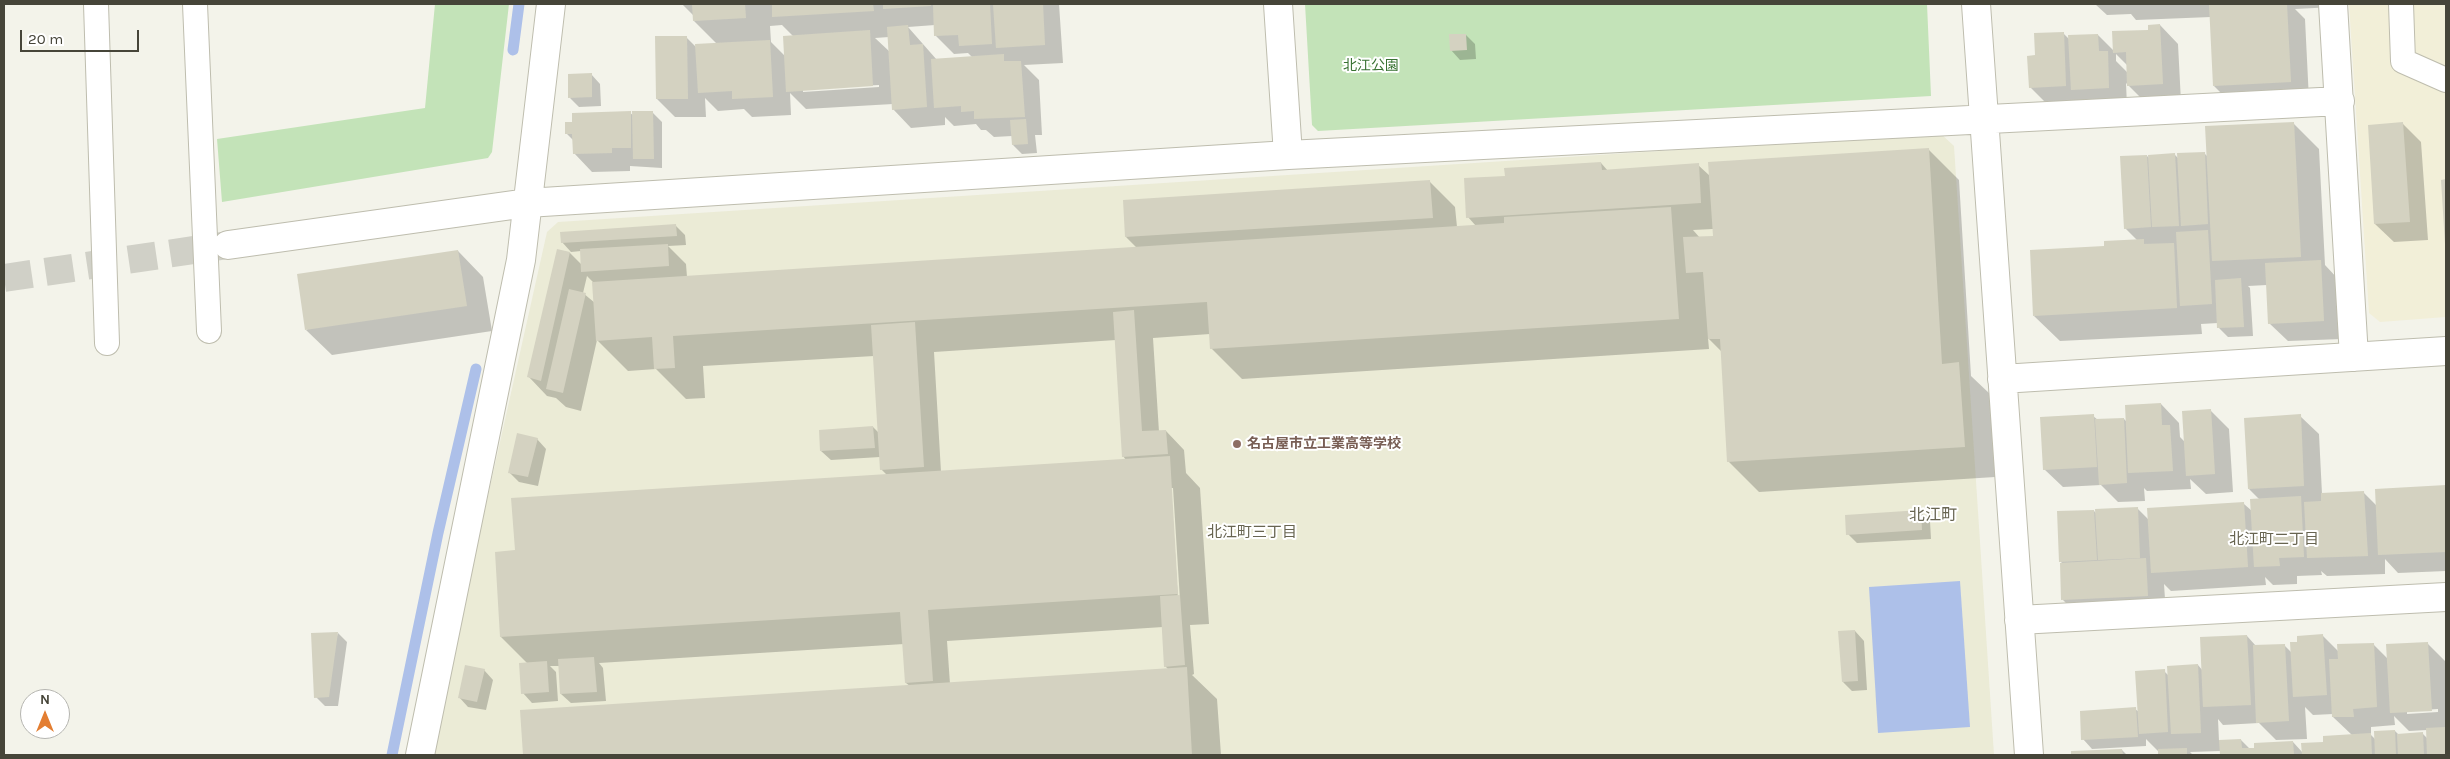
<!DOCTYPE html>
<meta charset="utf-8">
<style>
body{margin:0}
#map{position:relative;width:2450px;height:759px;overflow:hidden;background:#f3f3ea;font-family:Karla,sans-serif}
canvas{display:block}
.frame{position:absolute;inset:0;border:5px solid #464539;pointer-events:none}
.north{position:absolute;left:20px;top:689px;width:50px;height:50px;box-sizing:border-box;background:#fff;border:1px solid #b5b5b0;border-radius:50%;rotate:0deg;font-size:14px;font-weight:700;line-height:20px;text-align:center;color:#464539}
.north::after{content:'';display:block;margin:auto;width:18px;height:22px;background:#e37e32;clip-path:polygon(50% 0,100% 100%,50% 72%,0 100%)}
.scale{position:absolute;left:20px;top:30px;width:119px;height:22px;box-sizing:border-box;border:2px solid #464539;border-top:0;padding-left:6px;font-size:15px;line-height:18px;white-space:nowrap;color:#464539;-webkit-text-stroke:4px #fff;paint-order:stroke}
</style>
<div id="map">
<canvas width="2450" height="759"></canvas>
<div class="frame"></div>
<div class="north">N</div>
<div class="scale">20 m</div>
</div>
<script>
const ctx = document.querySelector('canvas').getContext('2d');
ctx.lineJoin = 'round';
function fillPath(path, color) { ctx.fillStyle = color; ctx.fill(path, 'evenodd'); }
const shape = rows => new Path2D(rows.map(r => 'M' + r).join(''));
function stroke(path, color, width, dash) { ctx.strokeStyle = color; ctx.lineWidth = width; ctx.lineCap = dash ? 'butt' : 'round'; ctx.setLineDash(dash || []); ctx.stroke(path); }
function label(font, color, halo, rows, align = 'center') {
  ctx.font = font + ' Karla,"Noto Sans JP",sans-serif'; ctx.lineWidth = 4; ctx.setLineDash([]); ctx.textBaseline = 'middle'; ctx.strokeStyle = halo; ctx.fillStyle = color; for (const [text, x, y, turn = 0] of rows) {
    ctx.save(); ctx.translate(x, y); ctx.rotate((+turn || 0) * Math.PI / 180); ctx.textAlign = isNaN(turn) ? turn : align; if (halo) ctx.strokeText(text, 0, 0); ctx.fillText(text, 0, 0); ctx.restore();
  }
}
const commercial = shape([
 [2349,4,2446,4,2446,317,2380,322,2369,313]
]);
const education = shape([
 [1940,133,1954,146,1994,755,430,755,547,232,558,222]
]);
const green = shape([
 [435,4,509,4,492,152,488,158,222,202,217,139,425,108],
 [1305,4,1927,4,1931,96,1318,131,1312,125]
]);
const water = shape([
 [1960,581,1970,727,1878,733,1869,587]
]);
const shadow = shape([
 [682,4,1059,4,1063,63,1024,65,1039,80,1042,135,1035,135,1037,153,1022,154,1013,145,1012,136,994,137,986,130,981,130,976,124,954,126,945,117,945,125,911,128,893,109,893,104,806,109,790,93,791,115,752,117,744,109,718,111,705,98,706,117,675,117,657,99,686,37,697,48,717,44,694,21,694,16],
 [782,25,793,36,786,57,771,42,770,26],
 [935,25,936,36,954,54,968,53,972,57,937,60,908,27],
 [889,37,890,52,875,38],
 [879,85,879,87,803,92,803,89],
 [2095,4,2335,4,2335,7,2295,9,2305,19,2309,100,2232,104,2214,86,2211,17,2136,20,2131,14,2107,15],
 [2160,25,2178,44,2181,102,2147,104,2126,83,2127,106,2091,107,2083,100,2084,104,2049,106,2030,87,2037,57,2063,33,2070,40,2098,35,2114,51],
 [2116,54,2128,66,2128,73,2116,61],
 [1466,35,1475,44,1476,59,1460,60,1451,50],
 [591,74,600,84,601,106,579,107,570,98],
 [630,113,633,115,653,113,662,122,662,168,630,166,630,171,592,172,574,153,574,141,566,133],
 [2293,123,2319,149,2325,265,2339,280,2342,339,2288,341,2269,323,2267,285,2248,286,2250,288,2253,336,2228,337,2219,328,2218,323,2201,324,2202,334,2060,341,2034,316,2105,247,2137,240,2125,228,2147,156,2150,159,2175,155,2178,158,2204,153,2208,157],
 [2403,124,2421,142,2428,240,2394,242,2375,224],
 [1928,149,1959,180,1971,376,1990,394,1995,477,1759,492,1728,461,1722,352,1708,338,1709,349,1242,379,1211,348,1210,334,1153,338,1159,432,1166,431,1184,450,1186,473,1200,488,1209,624,1190,625,1194,674,1192,675,1217,699,1221,755,524,755,521,711,910,686,906,683,904,644,599,663,603,668,606,701,571,703,561,694,560,666,550,666,556,672,558,701,532,703,523,693,528,664,501,637,516,552,887,475,881,469,880,457,831,460,821,451,873,427,879,433,874,356,703,366,705,398,686,399,656,369,628,371,597,340,581,411,566,407,556,398,547,396,529,377,558,250,570,253,582,265,581,251,571,252,562,242,676,226,685,235,686,245,668,246,686,264,687,277,1137,248,1126,237,1124,201,1430,182,1455,207,1457,227,1476,226,1468,217,1506,177,1601,163,1608,171,1698,165,1710,176],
 [1713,229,1714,237,1700,238,1693,230],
 [587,276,593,282,595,303,583,293],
 [1116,340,1123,456,1126,460,941,472,934,352],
 [1171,488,1173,488,1180,600,1178,600],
 [1163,627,1165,666,1169,670,950,684,947,641],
 [2442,181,2446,181,2446,248],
 [458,251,483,277,492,331,332,355,306,330],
 [2161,404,2179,423,2180,437,2185,442,2210,410,2229,429,2233,492,2206,494,2190,479,2191,489,2147,491,2144,488,2145,501,2118,502,2101,485,2063,487,2044,469,2093,416,2098,420,2124,419,2127,422],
 [2300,416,2319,434,2322,494,2363,492,2377,506,2376,490,2446,486,2446,571,2398,573,2385,559,2385,574,2327,576,2321,571,2322,575,2297,576,2297,584,2273,585,2265,577,2266,585,2171,591,2164,584,2166,614,2081,618,2063,600,2063,564,2060,561,2094,511,2097,514,2137,508,2149,520,2244,504,2252,511,2260,500,2249,489],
 [537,439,546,449,538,486,519,482,509,472],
 [1921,512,1930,521,1931,539,1857,543,1848,534],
 [1855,631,1864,641,1867,690,1852,691,1843,682],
 [338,633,347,642,338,706,325,706,316,697],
 [2247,636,2256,646,2284,645,2292,653,2323,636,2339,652,2373,644,2388,659,2428,644,2446,662,2446,755,2221,755,2221,751,2190,752,2193,755,2215,755,2160,755,2159,752,2146,739,2146,746,2092,749,2083,739,2135,709,2139,712,2164,671,2169,676,2198,665,2203,671],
 [2305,707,2313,715,2333,714,2333,717,2352,735,2325,743,2303,753,2293,742,2250,749,2241,740,2219,741,2218,719,2223,725,2259,723,2276,740,2307,739],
 [2438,709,2438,712,2407,714,2407,711],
 [2394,716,2409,731,2427,730,2428,739,2423,734,2399,735,2395,731,2375,739,2371,735,2371,727,2395,725],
 [484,670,493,680,486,710,468,707,459,697],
 [2122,750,2127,755,2072,755,2072,753]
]);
const stream = shape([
 [513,50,519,4],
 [392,755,438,533,476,369]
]);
const building = shape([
 [692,4,745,4,746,18,693,21],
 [772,4,873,4,874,11,772,17],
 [883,4,931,4,931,6,883,9],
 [933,4,990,4,992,44,959,46,958,35,934,36],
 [993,4,1043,4,1045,45,996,48],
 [2209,4,2287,4,2291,82,2213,86],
 [2160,24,2163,84,2127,86,2126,52,2113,53,2112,31,2148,30,2148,25],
 [908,25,910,45,923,44,927,107,892,110,887,27],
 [870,30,873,86,786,92,783,36],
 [2064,32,2066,86,2029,88,2027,56,2035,55,2034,33],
 [1449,34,1466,34,1467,50,1450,51],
 [2098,34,2099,51,2108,51,2109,88,2071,90,2068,35],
 [655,36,687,36,688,99,656,99],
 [770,40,773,97,732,99,732,91,698,93,695,44],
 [1004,54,1004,61,1021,61,1025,117,974,119,974,111,961,112,961,106,934,108,931,59],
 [592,73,592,97,568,98,568,74],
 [631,111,631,148,612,148,612,153,573,154,572,134,565,134,565,122,572,122,572,113],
 [632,111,653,111,654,159,633,159],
 [1026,119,1028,144,1012,145,1010,120],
 [2294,122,2301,257,2212,261,2205,126],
 [2403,122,2410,222,2374,224,2368,125],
 [1929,148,1942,364,1959,362,1965,447,1727,462,1720,339,1708,339,1703,272,1686,273,1683,237,1713,236,1708,162],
 [2205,152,2208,224,2181,226,2177,153],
 [2175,153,2179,226,2152,227,2148,155],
 [2147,155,2151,227,2124,229,2120,156],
 [1601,162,1602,170,1699,163,1701,203,1466,218,1464,178,1505,176,1504,168],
 [2446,179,2446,244,2445,244,2441,180],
 [1430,180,1433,218,1125,237,1123,200],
 [1671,207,1679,319,1210,349,1207,302,673,336,675,368,654,369,652,337,596,341,592,282,1504,223,1504,217],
 [676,224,677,236,561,243,560,232],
 [2208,230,2212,304,2180,306,2176,232],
 [2144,239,2144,244,2174,243,2177,308,2033,316,2030,250,2104,246,2104,241],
 [668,244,669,266,581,272,580,249],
 [557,249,570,252,541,381,527,377],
 [458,250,467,306,305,330,297,274],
 [2321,260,2324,321,2268,324,2265,263],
 [2241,278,2244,327,2217,328,2215,280],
 [569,289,586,293,563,393,546,389],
 [1134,310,1142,431,1166,430,1168,454,1122,457,1113,312],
 [915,322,924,467,880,470,871,325],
 [2161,403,2162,425,2170,425,2173,471,2128,473,2125,405],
 [2211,409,2215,474,2186,476,2182,411],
 [2094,414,2097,467,2043,470,2040,417],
 [2301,414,2304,486,2248,489,2244,418],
 [2124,418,2127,483,2099,485,2095,419],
 [873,426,875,448,820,451,819,430],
 [517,433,538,438,528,477,508,473],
 [1170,456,1178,594,928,610,933,681,905,683,900,612,500,637,495,552,515,550,511,498],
 [2446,485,2446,552,2378,555,2375,489],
 [2364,491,2368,556,2307,558,2304,502,2321,501,2321,493],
 [2301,496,2304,557,2279,558,2280,566,2254,567,2250,499],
 [2244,502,2248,567,2151,573,2147,508],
 [2138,507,2140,558,2098,560,2095,509],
 [1921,510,1922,530,1846,535,1845,515],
 [2094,510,2097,560,2059,562,2057,511],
 [2146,558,2148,596,2061,600,2060,563],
 [1180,595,1185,665,1164,667,1160,596],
 [1855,630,1858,681,1842,682,1838,631],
 [338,632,329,697,314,698,311,633],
 [2323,634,2327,695,2293,697,2290,642,2297,642,2297,636],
 [2247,635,2251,705,2203,707,2200,637],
 [2428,642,2432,711,2390,713,2386,644],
 [2374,643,2377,707,2353,709,2354,717,2332,717,2329,659,2338,659,2337,644],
 [2285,644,2289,721,2256,723,2253,645],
 [594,657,597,692,560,694,558,659],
 [547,661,549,692,521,694,519,663],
 [2198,664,2201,733,2171,734,2167,666],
 [465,665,485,669,477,702,458,698],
 [1187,667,1192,755,523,755,520,710],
 [2165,669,2168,732,2139,734,2135,671],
 [2136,707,2138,737,2081,740,2080,711],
 [2446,727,2446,755,2427,755,2426,728],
 [2395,730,2396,755,2375,755,2374,731],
 [2423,732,2424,755,2398,755,2397,734],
 [2371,733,2372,755,2302,755,2301,743,2323,742,2323,736],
 [2241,739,2242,748,2254,748,2254,743,2293,741,2294,755,2220,755,2219,740],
 [2187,748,2187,755,2158,755,2158,749],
 [2122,749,2123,755,2071,755,2071,751]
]);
const minorTunnel = shape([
 [4,278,228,245]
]);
const service = shape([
 [96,4,107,343],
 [195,4,209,331],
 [2401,4,2403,61,2446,80]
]);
const minor = shape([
 [1278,4,1288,155],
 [1976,4,2029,755],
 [2333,4,2354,357],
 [228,245,527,203,1288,155,2340,101],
 [2002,379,2446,351],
 [2019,620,2446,597],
 [420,755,521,260,551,4]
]);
const markers = [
 [1237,444,5,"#8d6e63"]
];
const parkNames = [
 ["北江公園",1371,66]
];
const educationNames = [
 ["名古屋市立工業高等学校",1247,444]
];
const neighbourhoodNames = [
 ["北江町三丁目",1252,533],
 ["北江町二丁目",2274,540]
];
const quarterNames = [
 ["北江町",1933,515]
];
fillPath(commercial, '#f2efd8');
fillPath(education, '#ebebd6');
fillPath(green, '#c3e3b8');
fillPath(water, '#adc0e9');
fillPath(shadow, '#0003');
stroke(stream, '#adc0e9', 11);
fillPath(building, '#d4d2c1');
stroke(minorTunnel, '#d0d0c7', 28, [28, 14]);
stroke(service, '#bebdae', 26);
stroke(minor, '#bebdae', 30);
stroke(service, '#fff', 24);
stroke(minor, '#fff', 28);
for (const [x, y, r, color] of markers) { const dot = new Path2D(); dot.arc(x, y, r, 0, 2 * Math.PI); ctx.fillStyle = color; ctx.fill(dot); stroke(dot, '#fff', 2); }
label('14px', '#387232', '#fff', parkNames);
label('bold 14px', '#785e54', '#fff', educationNames, 'left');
label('15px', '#686551', '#fff', neighbourhoodNames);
label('16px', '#686551', '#fff', quarterNames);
</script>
